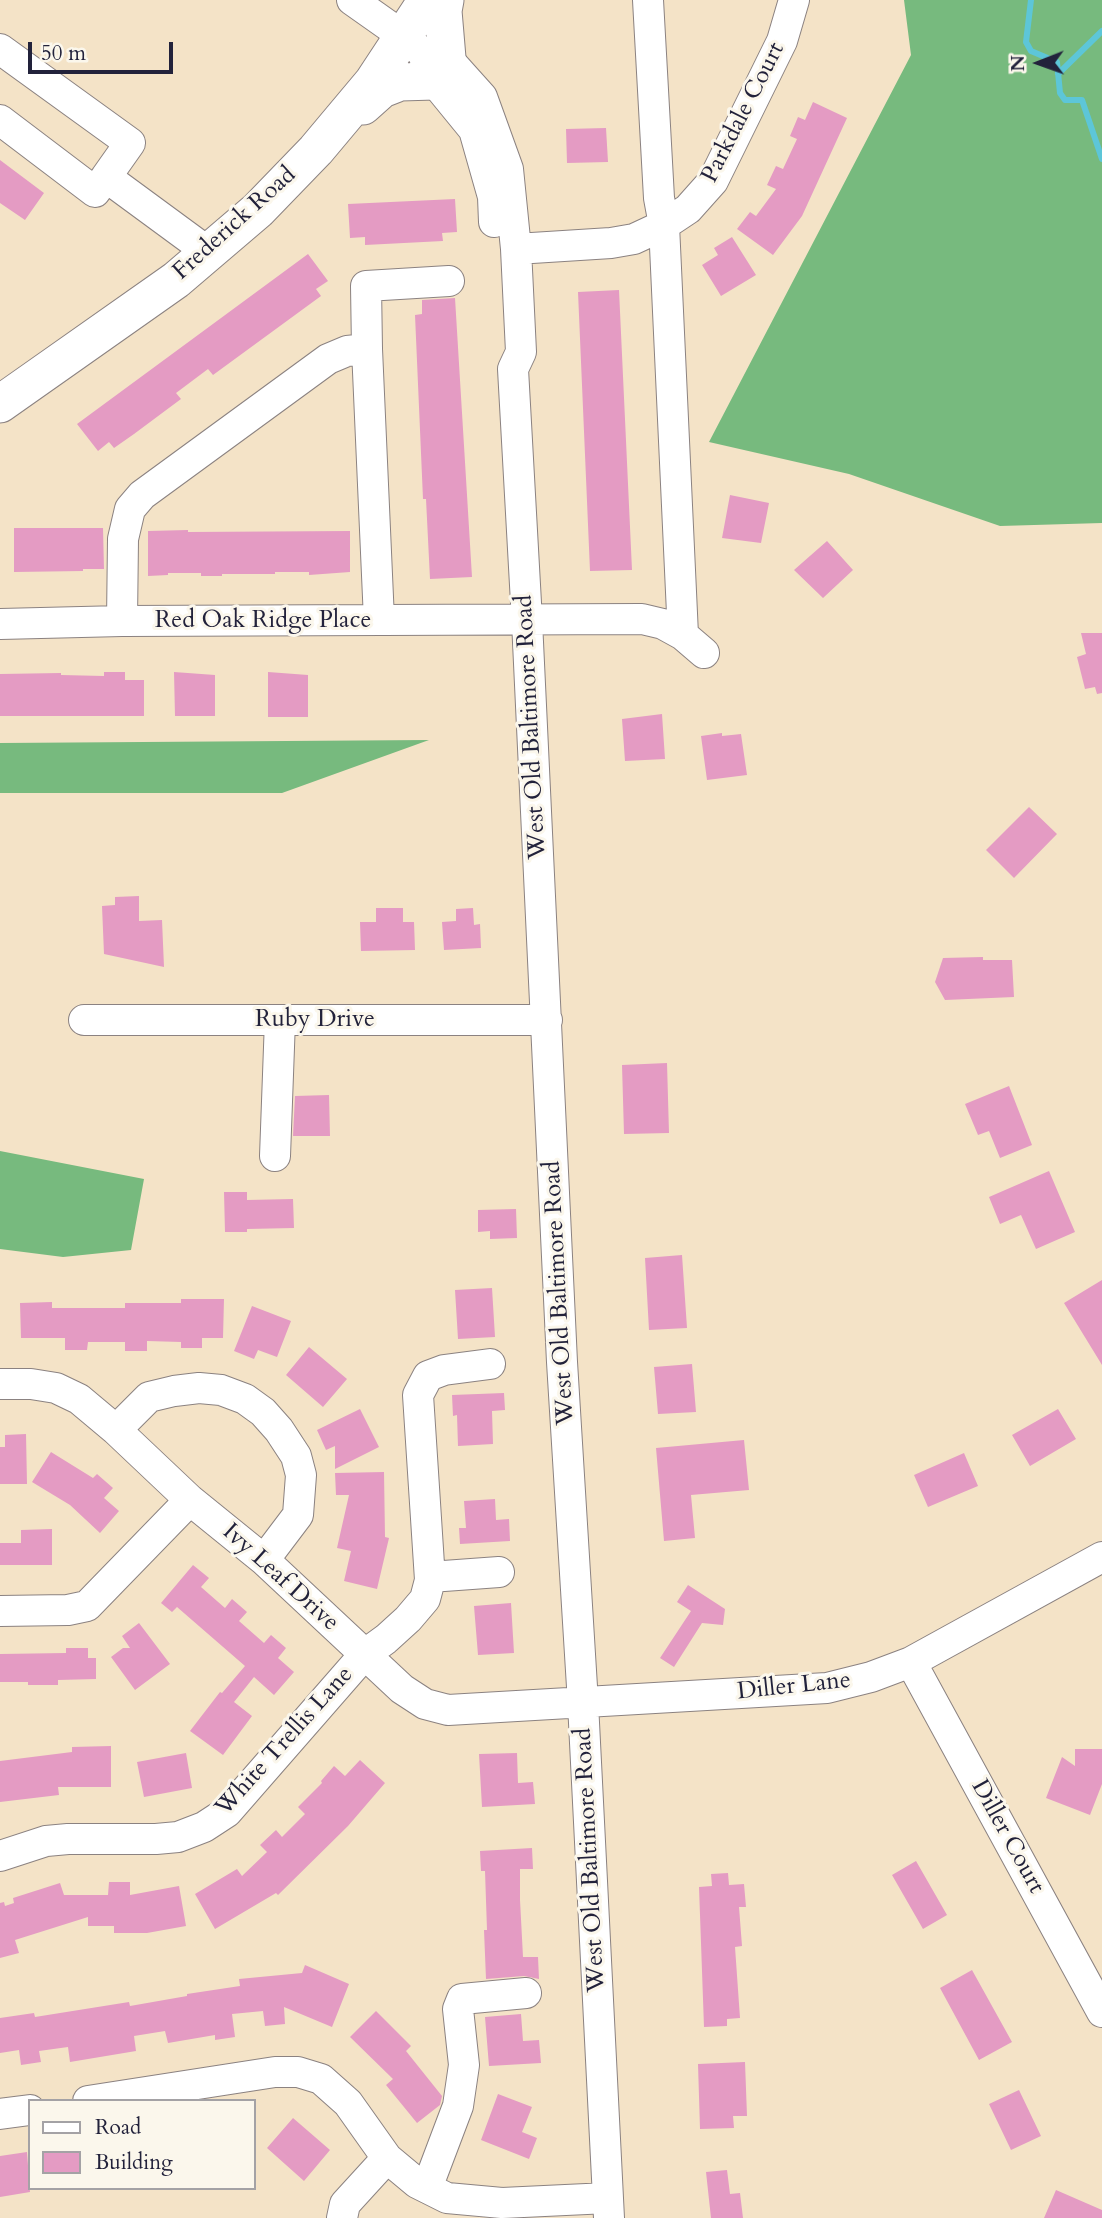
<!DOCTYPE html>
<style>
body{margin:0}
#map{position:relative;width:1102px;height:2218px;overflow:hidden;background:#f4e3c7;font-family:Cardo,serif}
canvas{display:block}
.legend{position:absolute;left:28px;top:2099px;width:228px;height:91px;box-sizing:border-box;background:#fbf7ec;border:2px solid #a4a2a5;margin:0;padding:9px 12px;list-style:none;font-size:21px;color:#22223b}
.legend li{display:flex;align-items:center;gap:14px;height:35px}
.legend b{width:35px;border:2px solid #a4a2a5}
.north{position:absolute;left:1004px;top:28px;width:70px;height:70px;-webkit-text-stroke:5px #fbf7ec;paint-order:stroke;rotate:269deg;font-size:19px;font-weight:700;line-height:28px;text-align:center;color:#22223b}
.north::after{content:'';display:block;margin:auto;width:24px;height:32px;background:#22223b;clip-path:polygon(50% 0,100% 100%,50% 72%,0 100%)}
.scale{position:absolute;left:28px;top:42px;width:145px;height:32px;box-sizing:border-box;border:4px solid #22223b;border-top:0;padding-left:9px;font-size:21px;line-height:24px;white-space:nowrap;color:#22223b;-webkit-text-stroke:5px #fbf7ec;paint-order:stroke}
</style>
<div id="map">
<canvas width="1102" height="2218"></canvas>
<ul class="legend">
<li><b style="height:9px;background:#fff"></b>Road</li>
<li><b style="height:19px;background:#e49bc3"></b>Building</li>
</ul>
<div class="north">N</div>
<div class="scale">50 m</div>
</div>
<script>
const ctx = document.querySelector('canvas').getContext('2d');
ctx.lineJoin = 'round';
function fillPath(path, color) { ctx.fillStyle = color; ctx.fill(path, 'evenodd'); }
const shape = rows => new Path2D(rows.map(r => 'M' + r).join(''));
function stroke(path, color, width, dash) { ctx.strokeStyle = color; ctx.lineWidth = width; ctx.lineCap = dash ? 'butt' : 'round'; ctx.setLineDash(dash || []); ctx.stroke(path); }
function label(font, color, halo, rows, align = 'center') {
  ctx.font = font + ' Cardo,serif'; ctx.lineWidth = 6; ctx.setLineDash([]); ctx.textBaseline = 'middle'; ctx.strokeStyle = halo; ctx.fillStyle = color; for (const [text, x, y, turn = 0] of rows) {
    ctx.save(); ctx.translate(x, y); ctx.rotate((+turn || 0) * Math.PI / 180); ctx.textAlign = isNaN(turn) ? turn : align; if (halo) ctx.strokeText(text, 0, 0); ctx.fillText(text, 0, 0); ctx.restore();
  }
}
const forest = shape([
 [904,0,1102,0,1102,523,1000,526,849,474,709,442,911,55],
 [429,740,282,793,0,793,0,743],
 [0,1151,144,1179,131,1250,63,1257,0,1249]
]);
const stream = shape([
 [1031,0,1026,42,1031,51,1057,62,1060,93,1065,100,1082,100,1102,159],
 [1058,74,1102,31]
]);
const building = shape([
 [813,102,847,118,802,216,773,255,737,229,750,212,756,216,776,189,767,185,776,166,783,169,797,139,790,136,798,117,805,120],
 [606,128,608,162,567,163,566,129],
 [0,160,44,193,25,220,0,203],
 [455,199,457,232,442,233,443,241,365,245,365,237,350,238,348,204],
 [732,237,756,275,721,296,702,265,718,255,714,248],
 [308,254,328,281,316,289,321,296,213,375,208,369,176,393,181,399,134,434,114,448,109,442,98,451,77,424],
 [619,290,632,570,590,571,578,292],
 [455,298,472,577,430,579,426,499,423,499,415,315,422,314,422,300],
 [730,495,769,503,761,543,722,538],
 [14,528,103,528,104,569,83,569,83,571,14,572],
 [188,530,188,532,350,531,350,572,309,575,309,572,275,572,275,574,222,574,222,576,201,576,201,573,168,573,168,575,148,576,148,531],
 [827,541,853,570,823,598,794,570],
 [1081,633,1102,633,1102,693,1097,694,1095,687,1085,689,1077,657,1086,654],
 [104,672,125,672,125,680,144,680,144,716,0,716,0,674,61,673,61,675,104,676],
 [174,672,215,675,215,716,175,716],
 [268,672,308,675,308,717,268,717],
 [662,714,665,759,625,761,622,719],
 [722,733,722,736,741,734,747,775,707,780,701,736],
 [1029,807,1057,834,1014,878,986,850],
 [139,896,139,921,162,920,164,967,104,954,102,906,115,905,115,897],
 [376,908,403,908,403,922,414,922,415,950,361,951,360,922,376,922],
 [473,908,474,925,480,924,481,948,444,950,442,922,456,921,456,909],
 [983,957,983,960,1012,960,1014,997,945,1000,935,982,943,958],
 [667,1063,669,1133,624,1134,622,1065],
 [1009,1086,1032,1145,1000,1158,989,1131,978,1135,965,1104],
 [329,1095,330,1136,293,1136,295,1096],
 [1049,1171,1075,1232,1036,1249,1021,1215,1000,1224,989,1197],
 [224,1192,247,1192,247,1200,293,1199,294,1228,247,1229,247,1232,225,1232],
 [516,1209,517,1238,490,1239,490,1231,478,1232,478,1210],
 [682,1255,687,1328,649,1330,645,1258],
 [1102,1280,1102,1365,1064,1303],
 [492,1288,495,1337,458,1339,455,1290],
 [181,1299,224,1299,223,1338,202,1338,202,1348,181,1348,181,1342,147,1341,147,1351,125,1351,125,1342,88,1342,87,1350,65,1350,65,1338,21,1338,20,1303,52,1302,52,1308,125,1308,125,1303,181,1303],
 [252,1306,291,1321,277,1357,258,1350,254,1359,234,1351],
 [309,1347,347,1379,323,1407,286,1375],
 [692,1364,696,1412,658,1414,654,1367],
 [504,1393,505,1410,492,1411,493,1444,458,1446,457,1415,453,1416,452,1395],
 [360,1409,379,1447,335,1469,335,1446,326,1450,317,1430],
 [1058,1409,1076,1439,1030,1466,1012,1435],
 [26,1434,27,1484,0,1484,0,1447,5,1447,5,1435],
 [744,1440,749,1490,691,1495,695,1538,664,1541,656,1448],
 [51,1452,93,1478,97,1474,113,1488,104,1498,119,1511,100,1533,70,1505,32,1482],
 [964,1453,978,1486,928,1507,914,1475],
 [384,1472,385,1537,389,1538,377,1589,344,1581,351,1551,337,1548,349,1495,336,1495,335,1473],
 [495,1499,496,1520,509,1519,510,1541,460,1544,459,1528,466,1528,464,1501],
 [52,1529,52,1565,0,1565,0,1543,21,1543,21,1530],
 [193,1565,209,1578,201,1587,225,1608,232,1599,247,1612,239,1621,264,1643,271,1635,286,1648,278,1658,294,1672,274,1695,254,1677,234,1702,252,1716,223,1755,190,1731,220,1692,222,1693,245,1666,177,1607,172,1612,161,1603],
 [688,1585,725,1609,723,1625,702,1623,674,1667,660,1658,691,1611,677,1602],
 [511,1603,514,1653,478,1655,474,1606],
 [139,1623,170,1664,135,1690,111,1657,123,1648,130,1648,122,1636],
 [66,1648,88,1648,88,1658,96,1658,96,1679,58,1680,58,1685,28,1685,28,1682,0,1682,0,1654,66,1653],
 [111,1746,111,1787,58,1787,59,1795,0,1802,0,1761,72,1752,72,1747],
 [1075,1749,1102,1749,1102,1784,1090,1815,1046,1798,1062,1757,1075,1766],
 [186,1753,192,1788,144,1797,137,1762],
 [517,1753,518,1783,533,1782,535,1804,482,1807,479,1754],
 [360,1760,385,1783,348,1826,278,1895,276,1893,215,1929,195,1894,237,1869,242,1876,267,1852,260,1845,276,1830,282,1837,305,1814,298,1807,322,1783,321,1781,334,1766,345,1776],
 [532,1848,533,1869,520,1869,520,1900,523,1957,538,1957,539,1979,524,1976,486,1979,484,1930,487,1930,485,1871,481,1871,480,1851],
 [916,1861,947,1915,923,1929,892,1875],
 [728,1873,729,1885,744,1884,746,1907,739,1907,742,1946,735,1947,740,2018,727,2019,727,2026,704,2027,699,1887,712,1886,711,1874],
 [109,1882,130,1882,130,1895,179,1886,186,1926,147,1933,114,1933,114,1926,88,1926,88,1917,15,1940,19,1953,0,1958,0,1903,4,1902,5,1906,14,1903,13,1898,60,1883,64,1895,108,1895],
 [305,1965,349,1984,332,2027,284,2007,285,2024,265,2026,263,2011,232,2014,235,2037,215,2040,215,2035,168,2043,165,2031,134,2036,136,2051,70,2062,68,2047,39,2051,41,2062,21,2065,19,2050,0,2053,0,2018,34,2013,35,2017,129,2002,130,2006,187,1996,187,1994,240,1986,239,1979,302,1973],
 [972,1970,1012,2042,979,2060,940,1988],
 [376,2011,411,2046,406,2051,442,2096,440,2105,417,2123,386,2085,393,2079,350,2037],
 [521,2014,523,2041,539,2040,541,2063,489,2066,485,2017],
 [745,2062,747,2116,733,2116,734,2128,700,2129,698,2064],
 [1019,2090,1041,2136,1011,2150,989,2104],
 [498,2094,532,2107,522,2132,537,2138,529,2159,481,2140],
 [293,2118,330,2150,304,2181,267,2148],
 [27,2152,30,2192,0,2197,0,2156],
 [727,2170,730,2194,740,2193,743,2218,711,2218,706,2172],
 [1056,2190,1102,2210,1102,2218,1044,2218]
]);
const minor = shape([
 [352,0,403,36,425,55,441,53,447,58,482,97,508,169,516,249,521,352,513,369,527,621,562,1362,583,1703,609,2218],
 [648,0,659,198,664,225,683,635],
 [0,49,130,143,106,177,208,252],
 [425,64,425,70,474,130,493,197,494,222],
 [0,120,95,192,106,177],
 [516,249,611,243,634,239,664,225,688,209,713,181,782,41,794,0],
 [379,620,367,349,366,286,449,281],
 [122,621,123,539,130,509,142,495,328,359,347,351,367,349],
 [0,624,122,621,642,619,663,624,683,635,704,653],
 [84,1020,547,1020],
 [275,1156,280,1020],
 [0,1384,31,1384,56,1388,79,1399,116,1430,190,1500,264,1560,402,1689,425,1704,448,1710,827,1688,871,1677,911,1662,1102,1557],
 [116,1430,149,1397,174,1391,199,1388,221,1390,245,1399,263,1412,279,1430,296,1456,301,1475,298,1515,264,1560],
 [430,1577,499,1572],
 [0,1611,68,1610,87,1606,190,1500],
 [911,1662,1102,2012],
 [0,1856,46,1841,68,1839,156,1839,178,1837,204,1827,227,1812,364,1655,386,1639,408,1619,425,1599,430,1580,418,1395,428,1376,444,1370,490,1364],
 [88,2101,275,2072,298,2072,321,2079,348,2103,387,2158,417,2183,447,2198,502,2203,608,2198],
 [0,2114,30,2110],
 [427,2188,458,2106,464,2065,458,2009,462,1999,526,1993],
 [342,2218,345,2204,387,2158]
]);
const major = shape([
 [445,0,443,11,447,58],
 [363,106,382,89,400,82,435,81],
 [0,404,176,280,258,210,316,150,373,82,427,0]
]);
const streetNames = [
 ["Parkdale Court",744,113,-63],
 ["Frederick Road",235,224,-42],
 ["Red Oak Ridge Place",263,621],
 ["West Old Baltimore Road",532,727,-93],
 ["Ruby Drive",315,1020],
 ["West Old Baltimore Road",560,1293,-93],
 ["Ivy Leaf Drive",280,1578,42],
 ["Diller Lane",794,1687,-6],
 ["White Trellis Lane",285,1742,-48],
 ["Diller Court",1007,1837,61],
 ["West Old Baltimore Road",591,1860,-93]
];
fillPath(forest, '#77ba7e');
stroke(stream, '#5dc6d8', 6);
fillPath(building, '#e49bc3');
stroke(minor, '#8b8281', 32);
stroke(major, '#8b8281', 39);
stroke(minor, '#fff', 30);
stroke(major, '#fff', 37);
label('24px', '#22223b', '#fbf7ec', streetNames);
</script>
